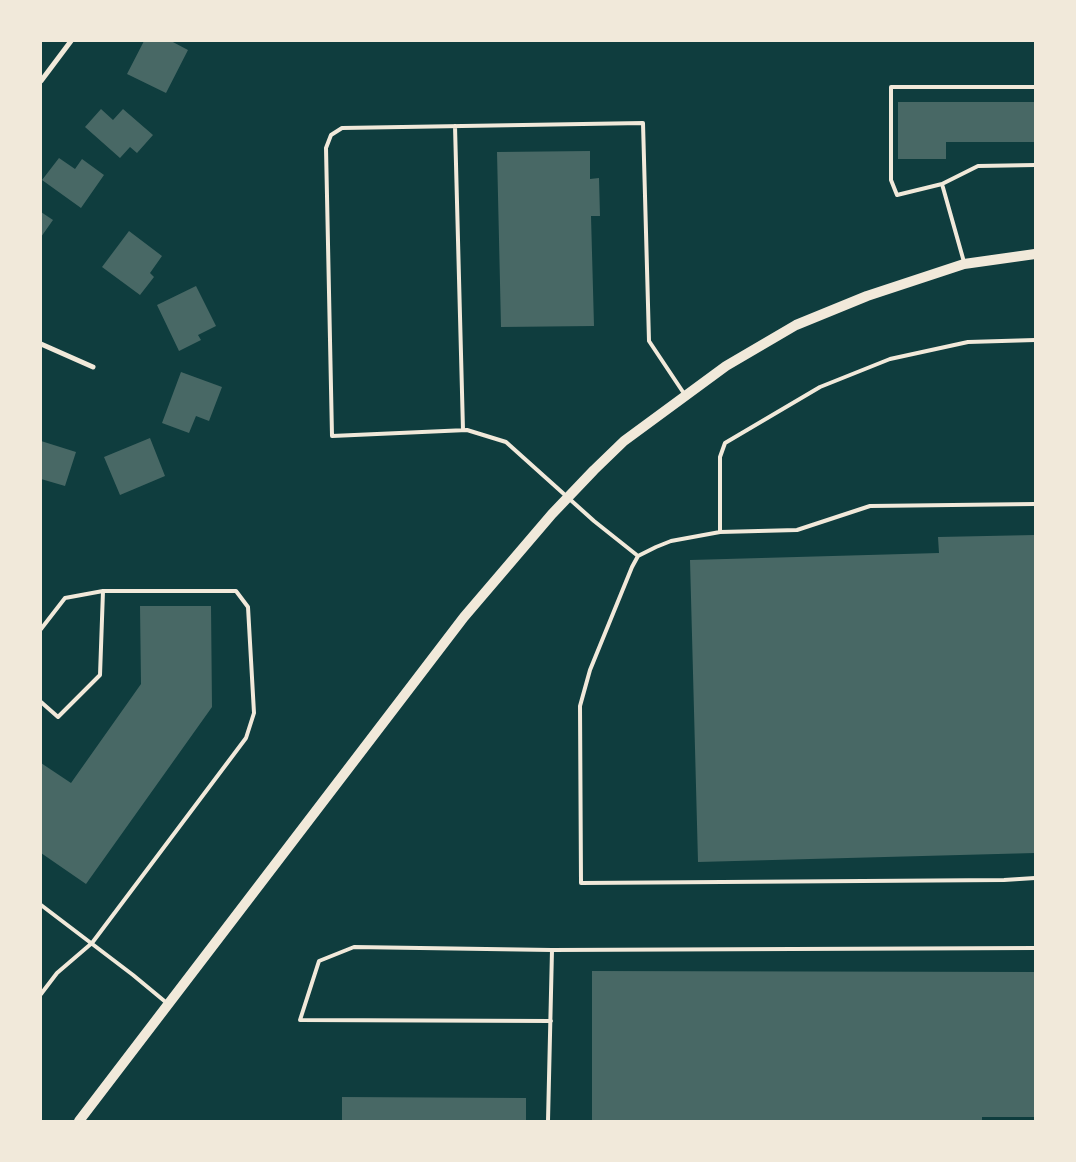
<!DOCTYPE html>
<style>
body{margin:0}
#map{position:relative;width:1076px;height:1162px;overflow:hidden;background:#0f3d3e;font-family:"Public Sans",sans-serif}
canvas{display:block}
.frame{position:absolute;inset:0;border:42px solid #f1e9da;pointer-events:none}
</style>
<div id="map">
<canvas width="1076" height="1162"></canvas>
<div class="frame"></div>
</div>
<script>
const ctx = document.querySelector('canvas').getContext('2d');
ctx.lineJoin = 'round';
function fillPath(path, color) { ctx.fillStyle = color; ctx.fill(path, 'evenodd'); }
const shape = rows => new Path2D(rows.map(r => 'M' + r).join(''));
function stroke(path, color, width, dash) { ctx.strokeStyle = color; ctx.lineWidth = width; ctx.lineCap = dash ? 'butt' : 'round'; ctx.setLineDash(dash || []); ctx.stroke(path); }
const building = shape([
 [144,41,171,41,188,50,166,93,127,74],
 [898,102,1035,102,1035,142,946,142,946,159,898,159],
 [101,109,113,120,123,109,153,135,137,153,130,147,120,158,85,127],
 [590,151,590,179,599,178,600,216,591,216,594,326,501,327,497,152],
 [59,158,75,169,82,159,104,175,81,208,42,180],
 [41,212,53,220,41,237],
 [129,231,162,256,150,273,154,277,140,295,102,267],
 [196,286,216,326,198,335,201,340,179,351,157,305],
 [181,372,222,387,209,421,196,416,189,433,162,423],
 [150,438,165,476,120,495,104,457],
 [41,441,76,452,65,486,41,479],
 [1035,535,1035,853,698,862,690,560,939,553,938,537],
 [140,606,211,606,212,707,86,884,41,853,41,763,71,783,141,684],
 [592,971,1035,972,1035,1117,982,1117,982,1121,592,1121],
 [342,1097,526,1098,526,1121,342,1121]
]);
const service = shape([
 [1035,87,891,87,891,180,897,195,942,184,978,166,1035,165],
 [455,126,463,430],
 [942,184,964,262],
 [1035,504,870,506,797,530,720,532,671,541,656,547,638,556,632,567,590,670,580,706,581,883,1004,880,1035,878],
 [720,532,720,457,725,443,820,387,890,359,968,342,1035,340],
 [638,556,594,521,506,442,467,430,332,436,326,148,331,135,342,128,643,123,649,341,685,395],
 [41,629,65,598,103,591,236,591,248,607,254,713,246,738,92,943,57,973,41,994],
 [41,702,58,717,100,675,103,591],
 [41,905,133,975,168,1004],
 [551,1021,300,1020,319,961,354,947,552,950],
 [548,1121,552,950,1035,948]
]);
const minor = shape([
 [41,81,71,41],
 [41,344,93,367]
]);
const secondary = shape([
 [79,1121,464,617,552,514,594,470,624,441,726,366,796,325,867,296,964,264,1035,254]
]);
fillPath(building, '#486865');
stroke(service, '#f1e9da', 4);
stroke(minor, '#f1e9da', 5);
stroke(secondary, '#f1e9da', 10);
</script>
